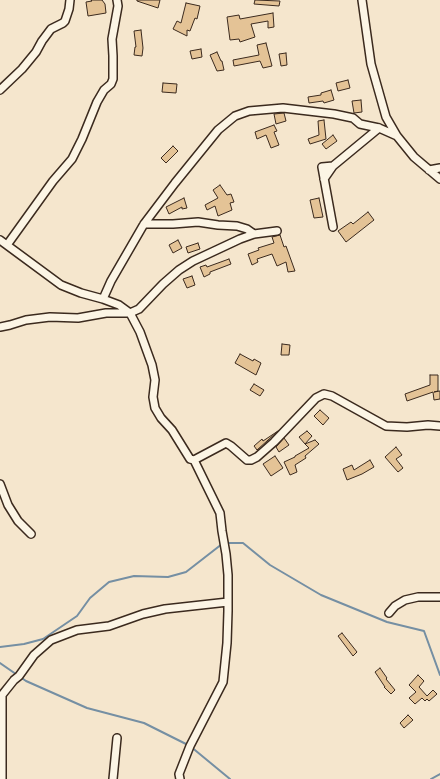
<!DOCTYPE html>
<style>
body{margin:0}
canvas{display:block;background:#f5e6cd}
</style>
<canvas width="440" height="779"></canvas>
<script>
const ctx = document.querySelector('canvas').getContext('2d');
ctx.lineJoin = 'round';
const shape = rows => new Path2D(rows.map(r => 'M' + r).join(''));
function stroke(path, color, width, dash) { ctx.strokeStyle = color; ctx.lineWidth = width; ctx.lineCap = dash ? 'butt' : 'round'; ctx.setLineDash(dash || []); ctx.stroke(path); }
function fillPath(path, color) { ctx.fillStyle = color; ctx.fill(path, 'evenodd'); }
const stream = shape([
 [226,543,243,543,270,565,321,595,387,622,424,631,440,675],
 [0,647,24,644,43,639,77,616,90,598,109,582,134,576,168,577,186,572,222,544],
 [0,663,26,681,87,708,144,723,190,746,230,779],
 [431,779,440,774]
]);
const building = shape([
 [91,0,102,0,105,4,106,13,88,16,86,2,92,1,91,0],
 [137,0,160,0,158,8,137,1,137,0],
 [255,0,280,1,279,6,254,4,255,0],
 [186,3,200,6,197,19,195,18,190,31,187,30,187,36,173,29,177,21,181,23,186,3],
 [273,13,274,27,268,28,268,21,251,24,255,37,240,42,239,39,230,40,227,17,239,15,240,19,273,13],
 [141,30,143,48,142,56,134,55,135,47,136,47,134,31,141,30],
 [266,43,272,66,263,68,260,61,234,66,233,60,259,55,257,45,266,43],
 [201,49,202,57,192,59,190,51,201,49],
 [217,52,221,61,222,61,224,70,217,71,210,55,217,52],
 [286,53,287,65,281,66,279,54,286,53],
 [348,80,350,88,338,91,336,83,348,80],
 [163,83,177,84,176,93,162,92,163,83],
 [331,90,334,100,324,103,323,101,309,103,308,97,321,95,321,93,331,90],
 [361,100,362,112,354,113,352,101,361,100],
 [284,113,286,121,276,124,274,114,284,113],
 [324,120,326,139,310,144,308,139,319,135,318,121,324,120],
 [274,125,277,131,274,132,279,145,271,148,266,135,257,139,255,132,274,125],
 [333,135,337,141,326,149,322,144,333,135],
 [173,146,178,151,166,163,161,158,173,146],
 [220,185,227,195,231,194,234,202,230,203,232,210,218,216,215,206,207,210,205,205,218,198,213,190,220,185],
 [184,198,187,208,182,209,182,207,169,214,166,207,184,198],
 [319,198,323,217,314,218,310,200,319,198],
 [368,212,374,220,346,242,338,231,351,222,353,224,368,212],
 [280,235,284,247,286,246,295,271,288,272,286,262,277,266,272,254,257,259,258,262,252,265,248,254,259,250,258,248,274,243,272,237,280,235],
 [178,240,182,248,173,253,169,245,178,240],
 [198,243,200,249,188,253,186,247,198,243],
 [229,259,231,264,210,272,210,274,204,277,200,267,206,265,207,267,229,259],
 [192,276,195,285,187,288,183,279,192,276],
 [282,344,290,345,289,355,281,355,282,344],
 [240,354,253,361,254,359,261,363,256,375,235,363,240,354],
 [430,375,438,375,438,391,434,392,440,391,440,399,434,400,433,392,407,401,405,394,430,385,430,375],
 [254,384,264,390,260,396,250,390,254,384],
 [320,410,329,418,323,425,314,416,320,410],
 [278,431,257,450,254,446,262,439,263,441,278,431],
 [307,431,312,436,305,444,299,437,307,431],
 [284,438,289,445,279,452,276,447,284,438],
 [315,440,319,444,305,456,306,458,295,465,297,472,290,475,284,462,295,457,295,456,309,448,305,444,315,440],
 [396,447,402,455,396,459,403,468,398,472,385,457,396,447],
 [275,456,283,468,271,476,263,464,275,456],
 [370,460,374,467,362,474,347,480,343,469,352,465,354,470,370,460],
 [342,633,357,652,353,656,338,636,342,633],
 [380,668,387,678,386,679,395,690,391,694,384,687,385,687,375,672,380,668],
 [418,675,424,681,419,687,427,696,433,690,437,694,429,701,427,699,425,701,422,698,415,704,409,698,416,692,409,685,418,675],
 [408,715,413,720,404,728,400,723,408,715]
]);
const street = shape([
 [362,0,371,64,386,117,397,136,414,157,440,179],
 [0,90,22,69,36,52,42,41,51,29,63,23,65,21,69,9,70,0],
 [429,170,440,168],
 [324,179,333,166,379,128],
 [144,224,173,224,198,222,218,225,237,226,247,229,254,234],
 [333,227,322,167,333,166],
 [0,240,61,285,81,293,103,299,119,305,130,313,140,332,152,365,155,380,153,397,155,408,161,418,172,430,190,459,194,460,226,443,231,446,247,460,251,460,257,457,274,442,316,398,324,394,332,396,386,426,407,427,428,425,440,426],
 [7,245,53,181,72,159,82,139,97,102,104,90,111,84,113,79,113,56,112,39,118,6,117,0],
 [103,299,111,281,144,224,175,183,218,130,235,116,249,111,283,108,334,114,353,118,360,124,379,128,397,136],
 [0,327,10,325,26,320,50,317,78,318,106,313,130,313,139,309,163,284,179,270,193,261,240,239,254,234,277,231],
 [0,484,8,505,18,521,31,534],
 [389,613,395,606,405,600,418,597,440,597],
 [2,779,2,695,14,680,19,676,34,655,51,640,77,630,109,626,143,614,165,609,228,602],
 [113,779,117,738],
 [180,779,179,774,190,746,223,682,227,643,228,611,228,575,226,554,222,531,220,513,194,460]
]);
stroke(stream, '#758fa3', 2);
fillPath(building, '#e4c396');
stroke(building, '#3b2a1e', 1);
stroke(street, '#3b2a1e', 10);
stroke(street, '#fcf5e5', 7);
</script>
